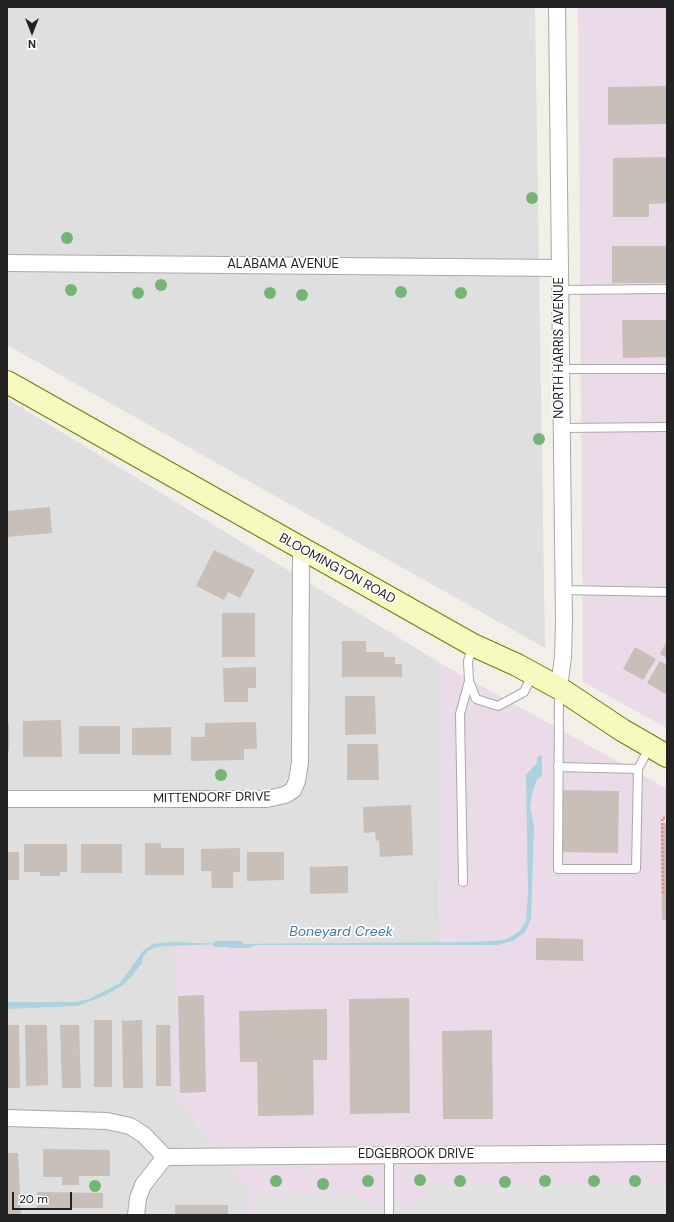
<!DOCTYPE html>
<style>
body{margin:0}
#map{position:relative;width:674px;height:1222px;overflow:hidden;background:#f2efe9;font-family:"DM Sans",sans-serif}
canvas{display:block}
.frame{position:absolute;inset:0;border:8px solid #222;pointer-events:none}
.north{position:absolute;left:12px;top:12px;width:40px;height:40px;-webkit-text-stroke:3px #fff;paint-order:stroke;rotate:180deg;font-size:11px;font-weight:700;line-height:16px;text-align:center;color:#222}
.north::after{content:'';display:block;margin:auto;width:14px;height:18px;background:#222;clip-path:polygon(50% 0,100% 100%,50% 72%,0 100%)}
.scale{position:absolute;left:12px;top:1192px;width:60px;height:18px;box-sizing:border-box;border:2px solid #222;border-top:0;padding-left:5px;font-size:12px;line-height:14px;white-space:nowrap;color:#222;-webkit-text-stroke:3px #fff;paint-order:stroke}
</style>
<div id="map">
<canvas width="674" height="1222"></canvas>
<div class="frame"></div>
<div class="north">N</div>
<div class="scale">20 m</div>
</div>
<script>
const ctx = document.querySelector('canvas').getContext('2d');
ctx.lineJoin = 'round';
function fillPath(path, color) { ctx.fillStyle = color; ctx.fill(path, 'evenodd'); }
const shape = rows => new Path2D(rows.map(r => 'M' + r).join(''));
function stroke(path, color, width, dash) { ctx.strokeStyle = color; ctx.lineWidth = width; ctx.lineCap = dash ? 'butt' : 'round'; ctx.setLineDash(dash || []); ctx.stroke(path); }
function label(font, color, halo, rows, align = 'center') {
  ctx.font = font + ' "DM Sans",sans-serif'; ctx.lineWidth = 3.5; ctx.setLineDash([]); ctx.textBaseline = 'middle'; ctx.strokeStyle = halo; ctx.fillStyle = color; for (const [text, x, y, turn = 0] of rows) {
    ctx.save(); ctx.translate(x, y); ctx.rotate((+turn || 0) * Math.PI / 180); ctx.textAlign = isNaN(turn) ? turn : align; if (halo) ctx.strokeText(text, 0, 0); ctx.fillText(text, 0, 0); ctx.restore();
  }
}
const residential = shape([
 [7,7,535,7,545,648,7,345],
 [7,399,442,664,439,944,174,944,174,1095,248,1189,248,1215,7,1215]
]);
const industrial = shape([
 [578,7,667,7,667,728,583,682],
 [442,664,667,789,667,1215,248,1215,248,1189,174,1095,174,944,439,944]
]);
const parking = shape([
 [667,1183,667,1215,254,1215,253,1194,351,1193,365,1206,416,1206,421,1204,424,1186]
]);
const water = shape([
 [542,755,542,775,537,780,532,793,530,807,534,826,531,919,525,932,513,941,497,945,255,945,249,948,231,948,223,944,166,946,156,947,148,951,143,957,142,963,126,983,106,995,78,1006,7,1009,7,1002,74,1002,89,999,120,983,144,950,153,944,172,942,225,944,477,942,505,940,520,931,526,921,528,893,526,775,537,763,537,757]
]);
const stream = shape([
 [216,944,240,944]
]);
const building = shape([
 [667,86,667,124,608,125,608,87],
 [667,157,667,203,649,204,649,217,613,217,613,158],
 [612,246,667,246,667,283,612,283],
 [622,320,667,320,667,357,623,358],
 [50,507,52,533,7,537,7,511],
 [214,550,255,570,240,598,228,592,224,600,196,586],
 [222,613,255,613,255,657,222,657],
 [667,640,667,658,660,654],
 [342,641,366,641,366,652,384,652,384,657,395,657,395,664,402,664,402,677,342,677],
 [635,647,656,659,643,680,623,669],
 [660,661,667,665,667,695,647,683],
 [256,667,256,688,248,688,248,702,224,702,223,668],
 [345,696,375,696,376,734,345,735],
 [61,720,62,757,23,757,23,721],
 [256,722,257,749,244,749,244,760,191,761,191,737,205,737,205,723],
 [7,724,9,724,9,751,7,751],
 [79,726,120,726,120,754,79,754],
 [171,727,171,755,132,755,132,728],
 [347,744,378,744,379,780,347,780],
 [560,790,619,791,618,853,559,852],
 [411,805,413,855,380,857,379,840,376,841,375,832,364,833,363,807],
 [661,823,667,823,667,920,662,920],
 [145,843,161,843,161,848,184,848,184,875,145,875],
 [24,844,67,844,67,872,60,872,60,876,40,876,40,872,24,872],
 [81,844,122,844,122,873,81,873],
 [240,848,240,872,233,872,233,888,212,888,211,871,201,871,201,849],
 [7,852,19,852,19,880,7,880],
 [247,852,284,852,284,880,247,881],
 [348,866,348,893,310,894,310,867],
 [536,938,583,939,583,961,536,960],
 [204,995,206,1092,180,1093,178,996],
 [409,998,410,1113,350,1114,349,999],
 [327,1009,327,1060,313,1060,314,1115,258,1116,257,1062,240,1062,239,1011],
 [94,1020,112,1020,112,1087,94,1087],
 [142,1020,143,1088,123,1088,122,1021],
 [7,1025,19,1025,20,1088,7,1088],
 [25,1025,47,1025,48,1085,26,1086],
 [60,1025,79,1025,81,1088,62,1088],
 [156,1025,170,1025,171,1086,156,1086],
 [492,1030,493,1119,443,1119,442,1031],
 [43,1149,110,1150,110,1176,79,1176,79,1185,62,1185,62,1177,43,1177],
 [7,1153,18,1153,21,1215,7,1215],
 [37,1192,103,1193,103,1208,37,1208],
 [175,1205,228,1205,228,1215,175,1215]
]);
const path = shape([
 [663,893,662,818,667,818]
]);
const service = shape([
 [559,290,667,289],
 [560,369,667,369],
 [561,428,667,427],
 [563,590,667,592],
 [473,646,468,661,469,681,476,699,498,706,524,692,532,675],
 [559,691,558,869,636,869,638,769,650,746],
 [558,767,638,769],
 [463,882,460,714,469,681],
 [389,1156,389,1215]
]);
const minor = shape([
 [557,7,564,622,563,657,559,688],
 [7,263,559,268],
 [7,799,267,799,285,795,293,790,297,781,300,762,301,548],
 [7,1118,107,1121,130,1126,144,1135,165,1157],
 [136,1215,138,1198,143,1185,165,1157,667,1153]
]);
const secondary = shape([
 [7,382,473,645,517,665,559,688,622,730,667,756]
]);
const trees = [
 [532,198],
 [67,238],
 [161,285],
 [71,290],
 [401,292],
 [138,293],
 [270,293],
 [461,293],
 [302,295],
 [539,439],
 [221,775],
 [420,1180],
 [276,1181],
 [368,1181],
 [460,1181],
 [545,1181],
 [594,1181],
 [635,1181],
 [505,1182],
 [323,1184],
 [95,1186]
];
const streetNames = [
 ["ALABAMA AVENUE",283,265],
 ["NORTH HARRIS AVENUE",560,348,-90],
 ["BLOOMINGTON ROAD",337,569,29],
 ["MITTENDORF DRIVE",212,798,-1],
 ["EDGEBROOK DRIVE",416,1155]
];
const waterNames = [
 ["Boneyard Creek",341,932]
];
fillPath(residential, '#e0dfdf');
fillPath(industrial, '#ebdbe8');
fillPath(parking, '#e2e2e2');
fillPath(water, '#aad3df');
stroke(stream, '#aad3df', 6);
fillPath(building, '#c7bfb8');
stroke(service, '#a9a9a9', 10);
stroke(minor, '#a9a9a9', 18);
stroke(secondary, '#707d05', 24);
stroke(path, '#fa8072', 2.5, [2, 2]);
stroke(service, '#fff', 8);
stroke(minor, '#fff', 16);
stroke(secondary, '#f7fabf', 22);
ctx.fillStyle = '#74b475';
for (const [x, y] of trees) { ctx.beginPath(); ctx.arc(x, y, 6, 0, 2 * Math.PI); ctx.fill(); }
label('13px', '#222', '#fff', streetNames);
label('italic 14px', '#4a7aab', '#fff', waterNames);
</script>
